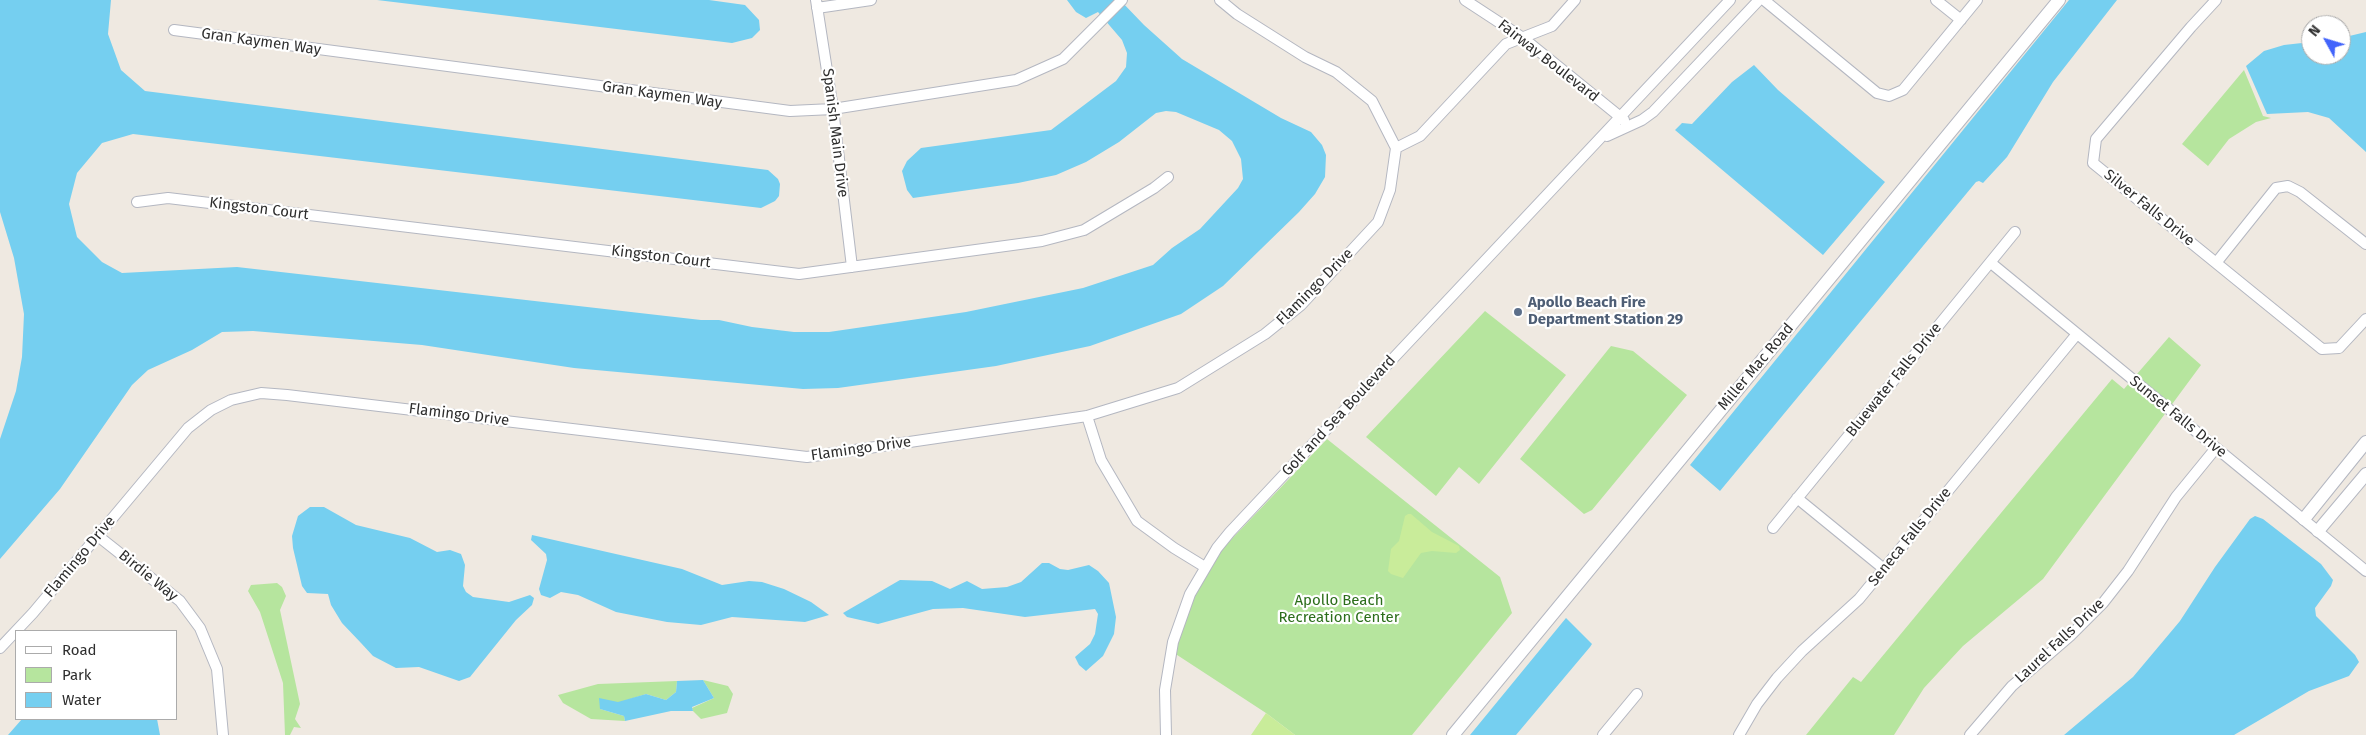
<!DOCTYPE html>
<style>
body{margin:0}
#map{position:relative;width:2366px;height:735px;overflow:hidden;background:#efe9e1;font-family:"Fira Sans",sans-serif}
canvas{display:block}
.legend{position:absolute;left:15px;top:630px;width:162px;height:90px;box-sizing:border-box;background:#fff;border:1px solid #ababab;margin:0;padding:6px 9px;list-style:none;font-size:15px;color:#2e2e2e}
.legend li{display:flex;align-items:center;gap:10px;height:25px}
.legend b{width:25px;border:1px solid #ababab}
.north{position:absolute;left:2301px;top:15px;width:50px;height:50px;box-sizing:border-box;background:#fff;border:1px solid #ababab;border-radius:50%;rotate:309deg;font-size:14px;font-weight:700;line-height:20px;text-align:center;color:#2e2e2e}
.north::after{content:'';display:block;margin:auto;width:18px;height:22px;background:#4264fb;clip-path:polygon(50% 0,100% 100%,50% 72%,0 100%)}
</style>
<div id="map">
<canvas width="2366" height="735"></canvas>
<ul class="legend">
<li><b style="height:6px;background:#fff"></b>Road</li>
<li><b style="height:14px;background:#b6e59e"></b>Park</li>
<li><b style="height:14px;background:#75cff0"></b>Water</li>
</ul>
<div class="north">N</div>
</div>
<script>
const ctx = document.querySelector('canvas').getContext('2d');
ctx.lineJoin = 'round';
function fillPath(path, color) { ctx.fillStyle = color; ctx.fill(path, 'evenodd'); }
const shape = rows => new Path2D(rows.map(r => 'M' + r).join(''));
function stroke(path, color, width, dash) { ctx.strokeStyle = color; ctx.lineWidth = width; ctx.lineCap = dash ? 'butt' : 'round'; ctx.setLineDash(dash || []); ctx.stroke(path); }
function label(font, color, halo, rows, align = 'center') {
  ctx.font = font + ' "Fira Sans",sans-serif'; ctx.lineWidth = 4.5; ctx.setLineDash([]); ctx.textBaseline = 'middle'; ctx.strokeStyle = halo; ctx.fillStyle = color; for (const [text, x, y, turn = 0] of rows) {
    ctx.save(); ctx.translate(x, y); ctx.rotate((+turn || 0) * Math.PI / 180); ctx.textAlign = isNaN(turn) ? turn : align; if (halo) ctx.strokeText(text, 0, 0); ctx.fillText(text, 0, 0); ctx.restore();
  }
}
const green = shape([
 [2244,70,2263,116,2271,118,2256,122,2229,139,2208,166,2182,144],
 [1485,311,1566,375,1479,484,1459,467,1436,496,1366,437],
 [2169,337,2201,365,2043,579,1963,646,1924,688,1894,735,1806,735,1853,677,1861,682,2112,379,2124,389],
 [1611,346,1633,351,1687,395,1592,510,1584,514,1520,459],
 [1327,439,1500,577,1512,613,1412,735,1295,735,1266,713,1171,651,1205,567],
 [277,583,282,587,286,596,280,610,300,704,295,719,301,728,294,727,290,735,285,735,283,683,260,612,248,591,251,585],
 [703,680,728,686,733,694,727,713,701,719,693,711,692,708,714,698],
 [677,681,676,692,666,700,646,694,600,709,624,716,625,721,591,719,563,703,558,695,598,684]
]);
const pitch = shape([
 [1408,514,1411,514,1432,532,1459,546,1460,550,1456,553,1432,551,1421,553,1403,578,1391,574,1388,571,1391,549,1399,541,1405,516],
 [1266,713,1295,735,1251,735]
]);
const water = shape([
 [0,0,111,0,108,34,121,70,145,91,768,170,778,179,780,184,779,196,775,201,761,208,133,134,102,143,77,173,69,204,77,237,102,262,122,273,237,267,701,320,719,320,752,327,794,332,829,332,966,312,1083,288,1153,265,1172,248,1200,229,1238,188,1243,179,1241,159,1232,141,1219,130,1176,112,1166,111,1156,113,1119,142,1086,162,1056,175,1018,183,913,198,907,190,902,171,907,161,921,148,1051,130,1116,81,1126,67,1127,53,1122,40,1098,12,1086,18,1076,12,1067,0,1120,0,1144,25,1182,59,1281,118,1311,132,1322,145,1326,155,1325,177,1315,194,1299,212,1223,286,1181,314,1090,346,996,366,838,388,803,389,574,368,422,345,253,331,222,332,192,350,148,370,132,385,60,489,0,559,0,439,16,391,22,357,24,314,14,258,0,212],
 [377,0,709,0,745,5,759,20,760,30,752,38,732,43],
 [2069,0,2117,0,2053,82,2007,157,1983,183,1979,181,1976,182,1720,491,1690,465],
 [2366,32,2366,152,2329,118,2308,112,2267,114,2246,66,2264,51,2284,45,2311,42,2311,55,2341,55,2341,38],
 [1754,65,1778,90,1885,182,1823,255,1675,130,1682,123,1692,124,1732,82],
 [310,507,324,507,356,525,410,538,437,552,450,550,461,554,465,565,463,586,466,592,473,597,509,602,530,595,534,598,532,605,516,620,470,677,459,681,419,667,396,668,373,656,361,643,342,623,331,605,328,594,307,593,302,586,293,548,292,536,298,516],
 [2255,516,2263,519,2321,564,2333,580,2331,586,2315,608,2316,616,2355,655,2359,662,2349,676,2309,691,2234,735,2064,735,2133,677,2180,621,2215,567,2250,519],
 [532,535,682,569,722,585,749,581,762,582,784,589,811,602,829,615,805,622,732,617,701,625,667,622,616,612,578,595,561,592,550,598,541,595,539,589,547,560,546,554,531,540],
 [1042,563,1049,563,1060,569,1068,570,1089,565,1098,571,1109,583,1116,617,1114,634,1103,656,1086,671,1079,665,1075,657,1090,644,1095,634,1098,614,1095,609,1025,617,963,608,933,609,878,624,847,617,843,613,900,580,932,581,950,589,967,581,982,589,1007,587,1021,582],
 [1566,618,1592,644,1590,647,1516,735,1470,735],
 [703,680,714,698,692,707,693,711,671,711,625,721,624,716,600,709,599,698,618,702,646,694,666,700,676,692,677,681],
 [22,719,157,719,160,735,8,735]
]);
const minor = shape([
 [816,0,833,109,852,267],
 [1465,0,1523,38,1624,120],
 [1764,0,1877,93,1889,96,1903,90,1977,0],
 [1936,0,1961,20],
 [2216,0,2191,27,2096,139,2093,163,2322,349,2339,348,2366,319],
 [817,8,871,0],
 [174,30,790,111,833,109,1016,80,1063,59,1122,0],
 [1607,136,1642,120,1653,112,1759,0],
 [1396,148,1420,136,1506,44,1552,26,1575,0],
 [137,202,168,198,799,274,1042,241,1084,230,1154,188,1168,177],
 [1991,263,2366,571],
 [2216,263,2276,188,2288,186,2300,192,2366,244],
 [1087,416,1101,460,1137,521,1174,548,1205,567],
 [1797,498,1884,569],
 [1773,528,2015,232],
 [98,536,180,601,200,628,217,669,223,735],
 [0,648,33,613,188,428,211,410,231,400,261,393,287,395,807,457,1087,416,1178,388,1265,334,1301,305,1378,222,1390,190,1396,148,1372,101,1336,72,1305,57,1237,14,1220,0],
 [1166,735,1165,690,1173,642,1190,594,1217,548,1230,532,1730,0],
 [1603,735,1637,694],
 [1739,735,1757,704,1777,678,1802,651,1859,599,2077,334],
 [1970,735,2012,686,2070,636,2103,603,2128,571,2176,497,2216,448]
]);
const tertiary = shape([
 [2304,519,2366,442],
 [2318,531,2366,474],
 [1453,735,2059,0]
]);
const markers = [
 [1518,312,5,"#5c6f8a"]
];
const streetNames = [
 ["Gran Kaymen Way",261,42,8],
 ["Fairway Boulevard",1548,61,38],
 ["Gran Kaymen Way",662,95,8],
 ["Spanish Main Drive",835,133,83],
 ["Silver Falls Drive",2149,208,39],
 ["Kingston Court",259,209,7],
 ["Kingston Court",661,257,7],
 ["Flamingo Drive",1315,287,-45],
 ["Miller Mac Road",1756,367,-50],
 ["Bluewater Falls Drive",1894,380,-51],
 ["Flamingo Drive",459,415,7],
 ["Golf and Sea Boulevard",1339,416,-47],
 ["Sunset Falls Drive",2178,417,39],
 ["Flamingo Drive",861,449,-8],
 ["Seneca Falls Drive",1910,537,-51],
 ["Flamingo Drive",80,557,-50],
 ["Birdie Way",148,576,39],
 ["Laurel Falls Drive",2060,641,-43]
];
const serviceNames = [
 ["Apollo Beach Fire",1528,303],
 ["Department Station 29",1528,320]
];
const parkNames = [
 ["Apollo Beach",1339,601],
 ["Recreation Center",1339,618]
];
fillPath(green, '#b6e59e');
fillPath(pitch, '#c9ec9a');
fillPath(water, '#75cff0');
stroke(minor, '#b4b7c1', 12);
stroke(tertiary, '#b4b7c1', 14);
stroke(minor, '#fff', 10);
stroke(tertiary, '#fff', 12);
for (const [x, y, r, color] of markers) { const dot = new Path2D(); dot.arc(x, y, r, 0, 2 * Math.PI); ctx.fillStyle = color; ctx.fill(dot); stroke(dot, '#fff', 2); }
label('15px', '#2e2e2e', '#fff', streetNames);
label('bold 15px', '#4e5e75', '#fff', serviceNames, 'left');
label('15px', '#2c6e1b', '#fff', parkNames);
</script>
